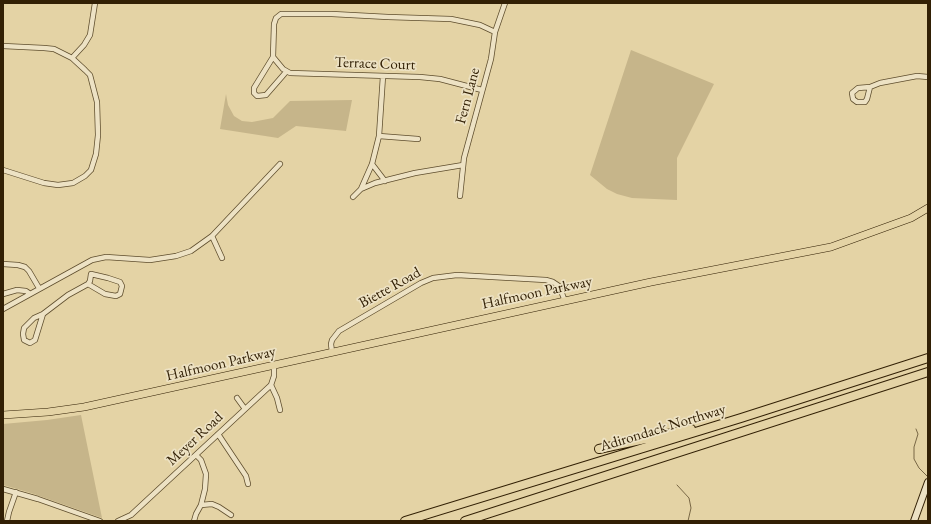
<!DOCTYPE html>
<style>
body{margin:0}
#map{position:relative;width:931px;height:524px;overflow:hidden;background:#e4d3a5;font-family:"EB Garamond",serif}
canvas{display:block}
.frame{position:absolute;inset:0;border:4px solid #322005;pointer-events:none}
</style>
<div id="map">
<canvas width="931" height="524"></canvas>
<div class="frame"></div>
</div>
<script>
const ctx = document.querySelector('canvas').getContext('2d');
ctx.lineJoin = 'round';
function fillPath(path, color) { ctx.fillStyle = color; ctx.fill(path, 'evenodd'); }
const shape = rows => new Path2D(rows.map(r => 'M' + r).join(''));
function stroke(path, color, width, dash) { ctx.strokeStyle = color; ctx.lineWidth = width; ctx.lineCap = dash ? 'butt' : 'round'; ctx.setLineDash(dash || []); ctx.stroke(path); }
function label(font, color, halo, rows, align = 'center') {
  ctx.font = font + ' "EB Garamond",serif'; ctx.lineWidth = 3.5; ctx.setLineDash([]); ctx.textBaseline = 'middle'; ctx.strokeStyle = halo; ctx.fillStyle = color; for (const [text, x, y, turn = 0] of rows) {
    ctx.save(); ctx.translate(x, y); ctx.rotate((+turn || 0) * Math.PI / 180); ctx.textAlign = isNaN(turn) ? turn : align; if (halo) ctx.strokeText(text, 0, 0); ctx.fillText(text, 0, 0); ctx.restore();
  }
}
const green = shape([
 [631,50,714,84,677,158,677,200,632,198,617,194,607,189,590,175],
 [226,94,228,105,234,116,242,121,252,122,273,118,290,101,352,100,346,131,296,126,278,138,220,129],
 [81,415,102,518,31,493,3,485,3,424,47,420]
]);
const stream = shape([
 [916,429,918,434,914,447,914,459,919,468,928,477],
 [677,485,689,498,691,508,688,521]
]);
const street = shape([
 [3,46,44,48,54,49,72,58,85,70,90,75,97,102,98,135,96,154,91,170,85,176,73,183,58,185,44,183,3,170],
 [273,57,283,69,290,73,420,77,440,79,482,90],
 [72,58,84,45,90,35,95,3],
 [286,72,266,95,257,96,254,93,254,88,273,57,274,24,276,18,281,14,332,14,388,17,451,19,480,25,495,32],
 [870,87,867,99,865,102,857,102,853,99,852,93,858,88,870,87,880,83,917,76,928,77],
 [379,136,418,139],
 [372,164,385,181],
 [361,189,375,183,415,173,463,165],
 [460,196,464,158,491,59,495,32,505,3],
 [353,197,361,189,372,164,379,136,383,76],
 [212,236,222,258],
 [3,264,18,265,25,267,29,271,39,288],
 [91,274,108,278,120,282,122,286,120,294,116,296,105,294,88,284,90,281,91,274],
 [3,294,17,290,26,291,29,293],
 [3,309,92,260,106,257,150,260,176,256,191,251,212,236,280,164],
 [43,314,35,340,30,343,24,340,23,334,24,328,34,318,43,314],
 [43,314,68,295,88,284],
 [332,352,331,344,332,340,339,331,421,283,433,278,457,275,546,280,553,282,559,286,565,301],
 [271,385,277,398,280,410],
 [237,398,245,409],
 [218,434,246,476,248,484],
 [3,489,38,499,100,521],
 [201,505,212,504,219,507,231,515],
 [7,521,9,512,16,492],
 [118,521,131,515,271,385,274,376,274,365],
 [194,521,196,514,201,505,205,489,206,474,201,460,196,455]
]);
const secondary = shape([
 [914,521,928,482]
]);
const primary = shape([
 [3,415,48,412,84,407,651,282,831,247,911,218,928,208]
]);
const highway = shape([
 [599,449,691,429],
 [405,521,741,418,928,358],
 [465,521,928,372]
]);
const streetNames = [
 ["Terrace Court",375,64,2],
 ["Fern Lane",468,96,-75],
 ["Biette Road",390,288,-29],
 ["Halfmoon Parkway",537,293,-12],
 ["Halfmoon Parkway",221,364,-13],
 ["Adirondack Northway",663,428,-17],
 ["Meyer Road",195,439,-43]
];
fillPath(green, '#c6b58a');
stroke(stream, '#786745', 1);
stroke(street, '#5e4d2d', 6);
stroke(secondary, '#322005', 8);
stroke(primary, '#322005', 8);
stroke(highway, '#322005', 10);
stroke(street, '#ede2c4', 4.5);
stroke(secondary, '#ede2c4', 6);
stroke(primary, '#e4d3a5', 7);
stroke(highway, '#e4d3a5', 8);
label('15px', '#322005', '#ede2c4', streetNames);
</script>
